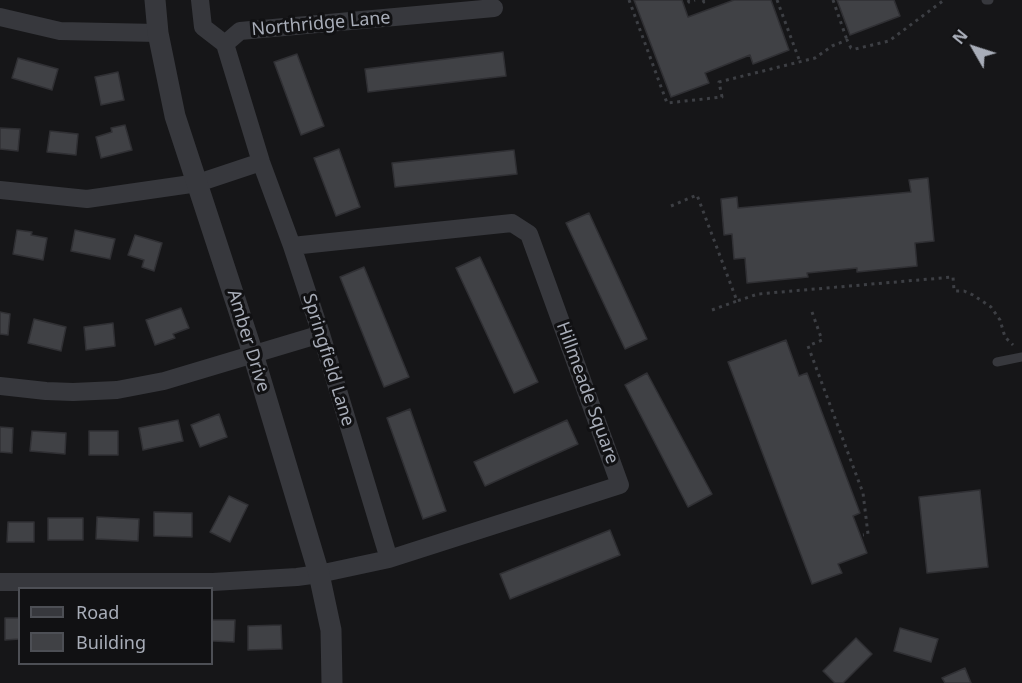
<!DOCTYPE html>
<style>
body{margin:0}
#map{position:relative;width:1022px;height:683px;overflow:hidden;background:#161618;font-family:"Noto Sans",sans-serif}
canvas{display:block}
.legend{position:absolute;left:18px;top:587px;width:195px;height:78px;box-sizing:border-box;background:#111113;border:2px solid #4d4f55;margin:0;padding:8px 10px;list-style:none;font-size:18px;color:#a8adb8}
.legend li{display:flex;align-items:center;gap:12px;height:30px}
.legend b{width:30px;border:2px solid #4d4f55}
.north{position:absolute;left:944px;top:18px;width:60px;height:60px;-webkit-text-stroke:4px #111113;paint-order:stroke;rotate:309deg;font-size:16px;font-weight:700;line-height:24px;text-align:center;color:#a8adb8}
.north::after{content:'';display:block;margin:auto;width:21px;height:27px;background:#a8adb8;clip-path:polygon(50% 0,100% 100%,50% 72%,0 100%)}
</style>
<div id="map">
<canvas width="1022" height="683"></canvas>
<ul class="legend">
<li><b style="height:8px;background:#37383d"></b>Road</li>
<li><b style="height:16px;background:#404145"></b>Building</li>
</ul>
<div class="north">N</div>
</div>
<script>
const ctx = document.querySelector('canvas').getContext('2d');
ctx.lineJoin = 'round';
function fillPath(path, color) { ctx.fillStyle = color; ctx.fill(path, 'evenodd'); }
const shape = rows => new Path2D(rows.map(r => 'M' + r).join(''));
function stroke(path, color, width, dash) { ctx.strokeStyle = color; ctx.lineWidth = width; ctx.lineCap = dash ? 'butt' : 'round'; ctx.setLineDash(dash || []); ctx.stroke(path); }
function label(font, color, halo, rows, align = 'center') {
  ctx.font = font + ' "Noto Sans",sans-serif'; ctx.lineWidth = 6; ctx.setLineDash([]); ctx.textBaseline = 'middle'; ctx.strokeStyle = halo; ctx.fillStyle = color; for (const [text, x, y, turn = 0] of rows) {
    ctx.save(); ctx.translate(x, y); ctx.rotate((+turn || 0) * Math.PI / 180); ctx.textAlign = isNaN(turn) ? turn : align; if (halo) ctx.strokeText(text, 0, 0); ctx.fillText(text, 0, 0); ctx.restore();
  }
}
const building = shape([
 [634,0,682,0,688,17,734,0,771,0,789,50,753,64,750,55,705,73,709,83,671,97,634,0],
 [837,0,894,0,900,16,850,35,837,0],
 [503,52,506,76,368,92,365,69,503,52],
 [297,54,324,126,301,135,274,62,297,54],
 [18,58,58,69,52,90,12,78,18,58],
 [118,72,124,100,101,105,95,77,118,72],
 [125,125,132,150,101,158,96,137,112,132,111,128,125,125],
 [0,128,20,129,18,151,0,149,0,128],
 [50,131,78,134,76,155,47,152,50,131],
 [339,149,360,207,336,216,314,158,339,149],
 [514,150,517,174,395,187,392,163,514,150],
 [928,178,934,241,915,243,917,266,857,272,857,268,807,273,808,277,747,283,745,258,734,259,732,234,724,235,721,199,737,197,738,208,911,192,909,180,928,178],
 [589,213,647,339,625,349,566,223,589,213],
 [17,230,32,232,31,235,47,238,43,260,13,254,17,230],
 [75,230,115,239,110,259,71,251,75,230],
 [135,235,162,243,154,271,142,267,144,260,128,255,135,235],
 [480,257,538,382,514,393,456,268,480,257],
 [364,267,409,377,384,387,340,277,364,267],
 [181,308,189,328,173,334,175,338,155,345,146,320,181,308],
 [0,312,10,314,8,335,0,334,0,312],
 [34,319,66,327,61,351,28,343,34,319],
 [113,323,115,346,86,350,84,327,113,323],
 [786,340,799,376,807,373,860,513,853,516,867,553,838,564,842,573,812,584,728,362,786,340],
 [647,373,712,494,688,507,625,385,647,373],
 [410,409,446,511,423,519,387,418,410,409],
 [219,414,227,437,200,447,191,425,219,414],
 [178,420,183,441,143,450,139,428,178,420],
 [567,420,578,444,485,486,474,462,567,420],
 [0,427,13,428,12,453,0,452,0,427],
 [32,431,66,433,65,454,30,451,32,431],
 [89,431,118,431,118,455,89,455,89,431],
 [980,490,988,567,927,573,919,497,980,490],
 [229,496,248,505,230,542,210,532,229,496],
 [154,512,192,513,192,537,154,536,154,512],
 [97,517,139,519,138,541,96,539,97,517],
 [48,518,83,518,83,540,48,540,48,518],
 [8,522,34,522,34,542,7,542,8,522],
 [610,530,620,555,510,599,500,574,610,530],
 [5,618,20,618,20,639,5,640,5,618],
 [212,620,235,620,234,642,212,641,212,620],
 [281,625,282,649,248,650,248,626,281,625],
 [900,628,938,639,931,662,894,651,900,628],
 [856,638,872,654,843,683,835,683,823,671,856,638],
 [965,668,971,683,945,683,942,678,965,668]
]);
const path = shape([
 [629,0,667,103,722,97,719,82,815,58,832,46,847,40,851,48,855,49,889,41,944,0],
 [688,0,689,2,695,0],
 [703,0,704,2,708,0],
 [777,0,800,62],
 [833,0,847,40],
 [671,206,697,195,737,301,758,294,953,277,954,290,955,291,964,291,973,295,991,307,1000,320,1005,337,1013,345],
 [712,310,737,301],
 [812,312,822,340,808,346,863,493,868,534,863,535]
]);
const service = shape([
 [986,0,989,0],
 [997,362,1022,357]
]);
const minor = shape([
 [200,0,203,27,225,44,261,162,292,246,321,334,389,559],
 [0,17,60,31,158,33],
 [225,44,240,31,494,8],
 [0,190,87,199,198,183,261,162],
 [0,386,46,391,73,392,117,390,164,381,321,334],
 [0,582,213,582,297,577,319,574,389,559,620,485,529,234,512,223,292,246]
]);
const tertiary = shape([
 [155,0,158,33,175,116,253,354,319,574,331,630,332,683]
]);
const streetNames = [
 ["Northridge Lane",321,24,-5],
 ["Amber Drive",248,341,73],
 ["Springfield Lane",328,360,73],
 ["Hillmeade Square",587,393,70]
];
fillPath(building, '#404145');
stroke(building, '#303034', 1.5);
stroke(path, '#3d3f44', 3, [3, 4.5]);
stroke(service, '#37383d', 9);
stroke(minor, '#37383d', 18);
stroke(tertiary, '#37383d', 21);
label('18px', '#a8adb8', '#111113', streetNames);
</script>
